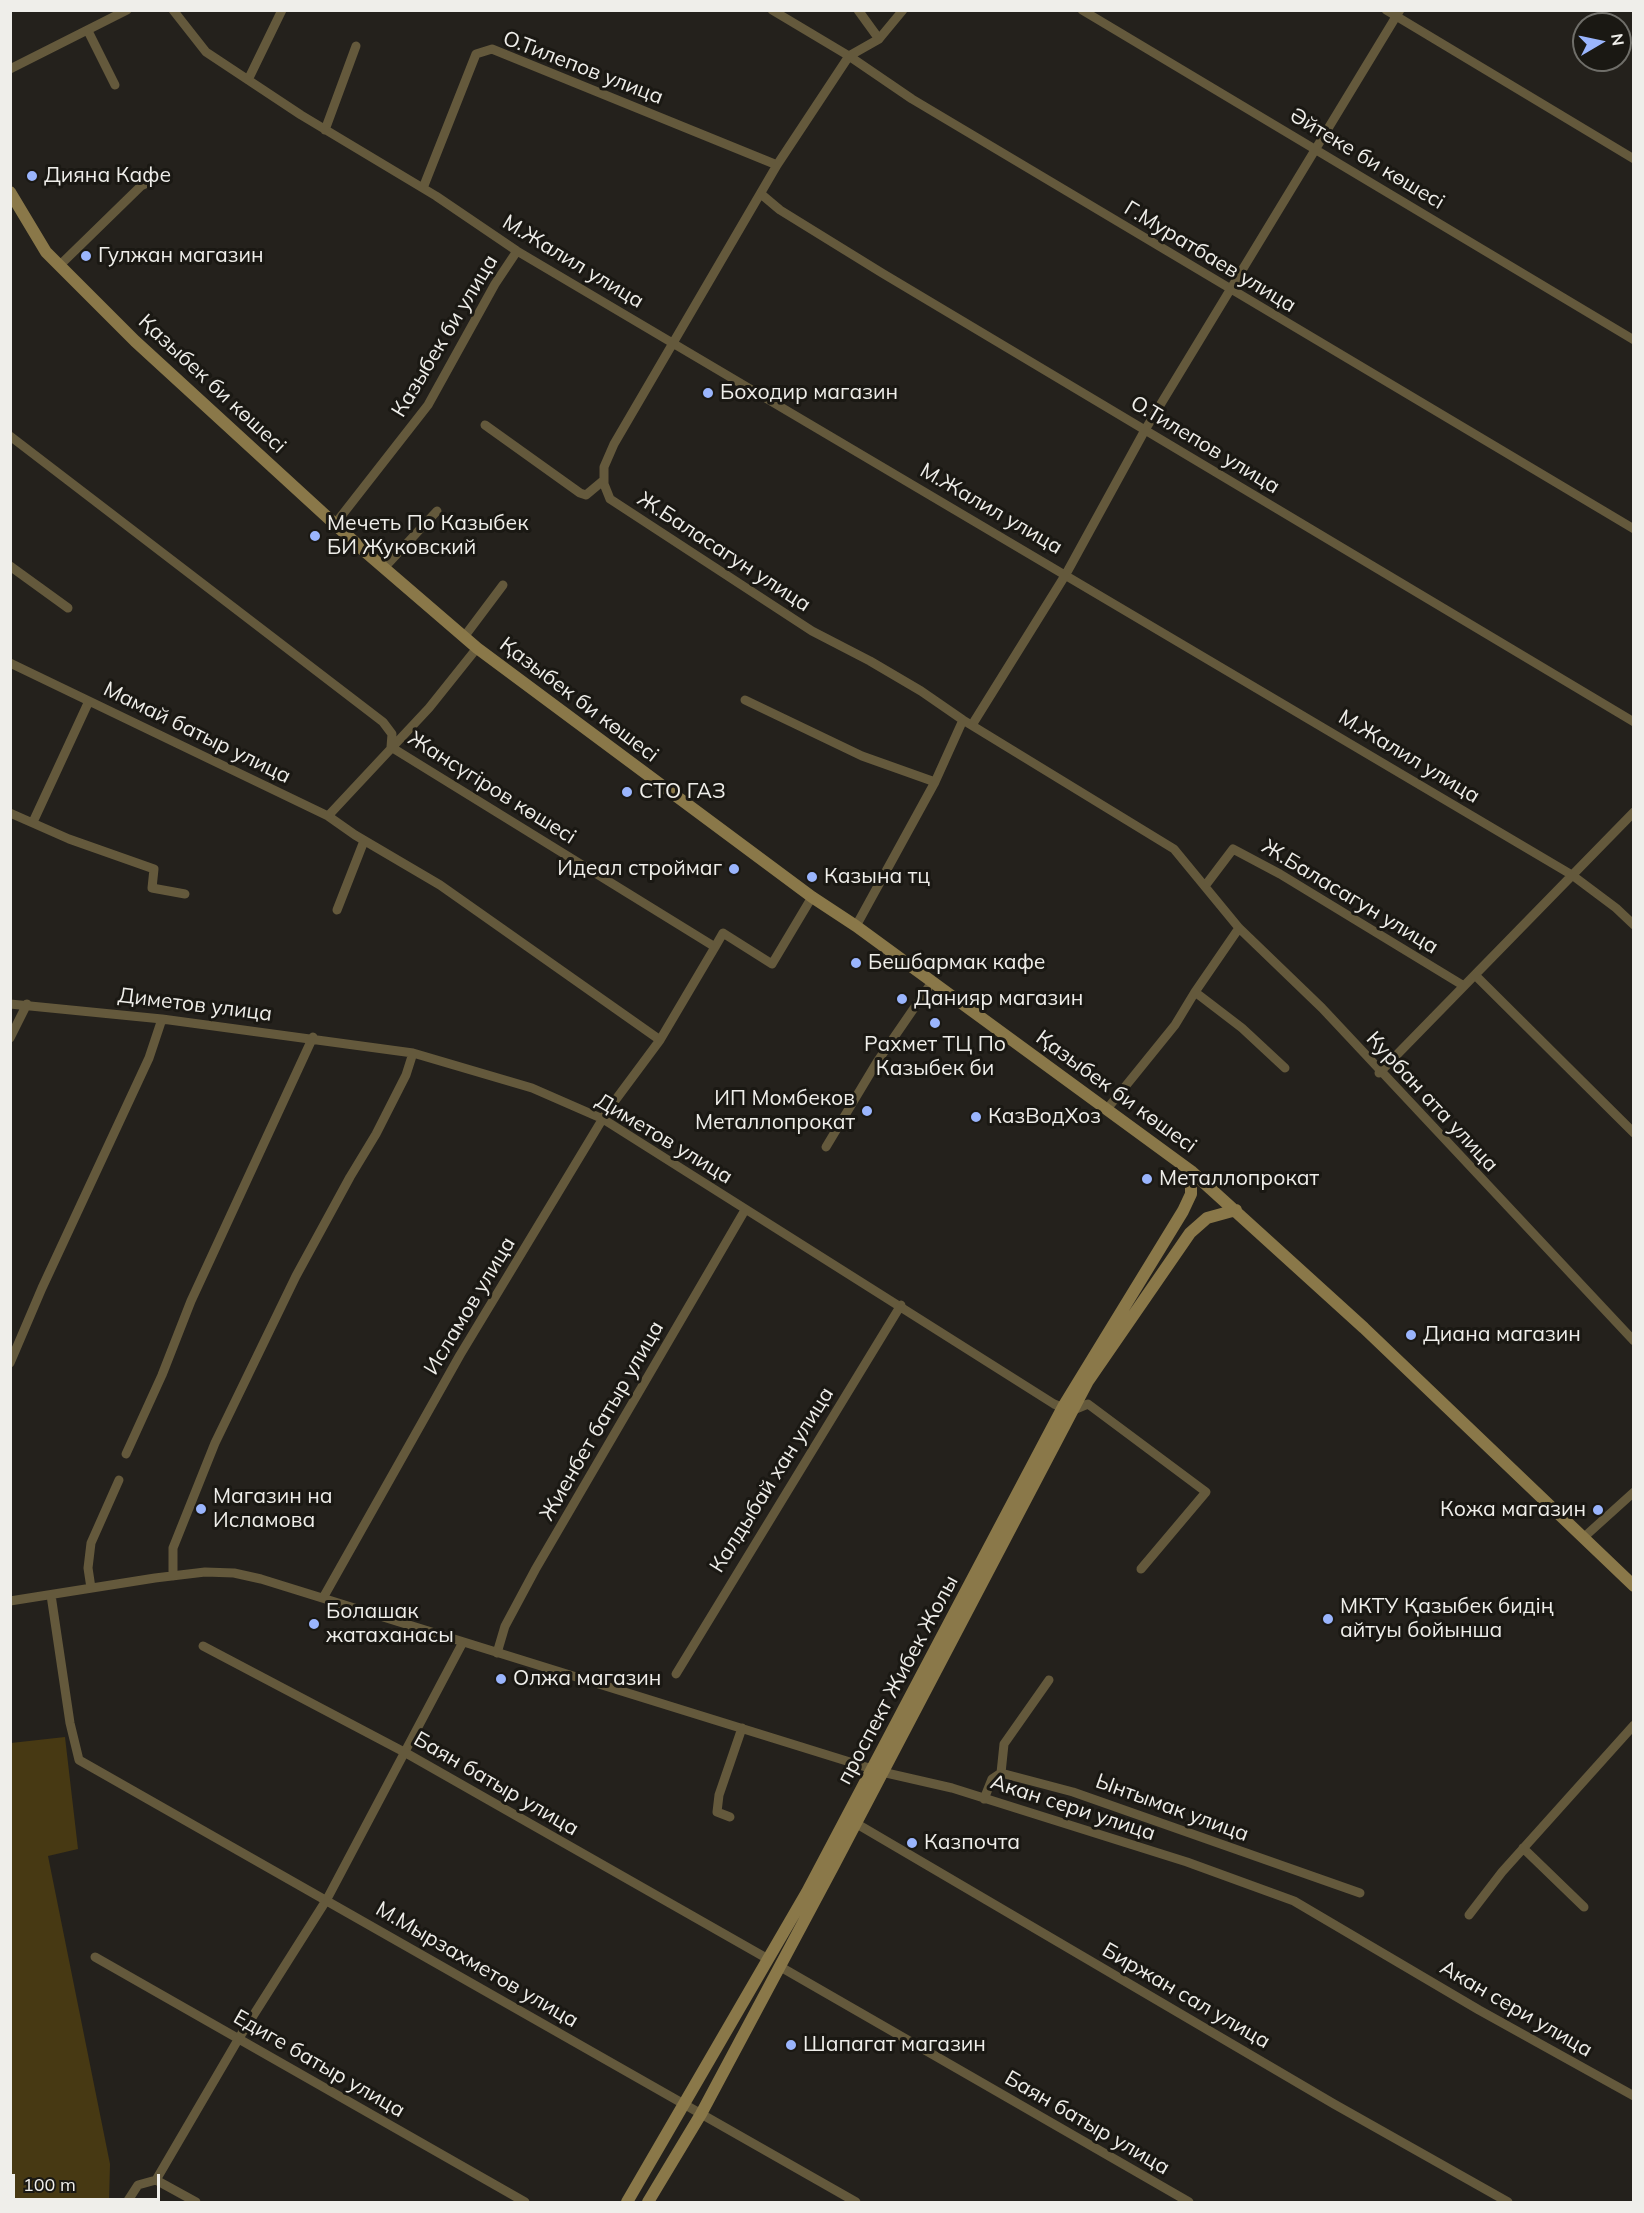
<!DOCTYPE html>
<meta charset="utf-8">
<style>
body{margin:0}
#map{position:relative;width:1644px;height:2213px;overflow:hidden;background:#24211c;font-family:Mulish,sans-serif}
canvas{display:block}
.frame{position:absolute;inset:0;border:12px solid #efeeea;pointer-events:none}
.north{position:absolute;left:1572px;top:12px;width:60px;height:60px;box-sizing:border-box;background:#1a1813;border:2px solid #6f6e69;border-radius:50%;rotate:81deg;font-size:16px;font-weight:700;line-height:24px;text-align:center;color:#efeeea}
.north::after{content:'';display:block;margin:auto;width:21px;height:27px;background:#9ab5fd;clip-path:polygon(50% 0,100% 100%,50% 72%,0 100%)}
.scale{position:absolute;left:12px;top:2174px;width:148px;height:27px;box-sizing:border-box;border:3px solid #efeeea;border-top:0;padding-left:8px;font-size:18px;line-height:21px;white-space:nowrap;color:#efeeea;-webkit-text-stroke:4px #1a1813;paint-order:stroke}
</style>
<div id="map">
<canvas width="1644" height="2213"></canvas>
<div class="frame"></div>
<div class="north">N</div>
<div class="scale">100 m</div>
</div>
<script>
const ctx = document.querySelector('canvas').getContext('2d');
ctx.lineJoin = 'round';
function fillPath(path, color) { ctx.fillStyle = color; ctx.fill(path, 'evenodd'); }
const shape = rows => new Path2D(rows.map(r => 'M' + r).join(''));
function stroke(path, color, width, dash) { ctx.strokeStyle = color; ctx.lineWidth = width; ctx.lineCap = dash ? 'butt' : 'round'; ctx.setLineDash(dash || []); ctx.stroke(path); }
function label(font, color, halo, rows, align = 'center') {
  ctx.font = font + ' Mulish,sans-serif'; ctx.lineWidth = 6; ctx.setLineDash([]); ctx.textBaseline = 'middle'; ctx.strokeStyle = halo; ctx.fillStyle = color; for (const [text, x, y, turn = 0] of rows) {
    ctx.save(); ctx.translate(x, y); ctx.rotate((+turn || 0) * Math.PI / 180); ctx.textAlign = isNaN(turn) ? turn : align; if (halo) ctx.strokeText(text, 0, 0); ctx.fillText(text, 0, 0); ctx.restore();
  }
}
const green = shape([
 [65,1737,78,1849,48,1856,110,2164,109,2202,11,2202,11,1743]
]);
const street = shape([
 [173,10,206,52,301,115,436,196,517,251,1572,875,1616,908,1634,925],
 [772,10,849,56,912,99,1634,529],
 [858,10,879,39],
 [903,10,879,39,849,56,777,165,614,444,604,467,604,484,610,499,812,631,870,661,921,691,963,720,1174,849,1239,928,1322,1008,1634,1341],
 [1082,10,1634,340],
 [1386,10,1634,159],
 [88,31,115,85],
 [10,69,127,10],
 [248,80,282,10],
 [325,130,356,46],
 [423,188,476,54,492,49,777,165],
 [761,194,780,210,882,273,1634,722],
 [60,265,141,186,156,179],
 [485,425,580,493,586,495,604,480],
 [10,436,383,722,392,734,391,747,715,947,723,933,772,964,812,897],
 [335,524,428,405,495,284,517,251],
 [10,566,68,608],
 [384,568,437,511],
 [464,637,503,585],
 [10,663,328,816,355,835,440,885,660,1040],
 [745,700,862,756,935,782,963,720],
 [972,725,1066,574,1145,430,1400,10],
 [10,813,69,839,154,869,152,888,185,894],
 [328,816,429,708,477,648],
 [33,822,89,701],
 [1205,886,1233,849,1280,874,1464,986],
 [337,910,364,841],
 [856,926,935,782],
 [1475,975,1634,1133],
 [1195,992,1239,928],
 [10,1004,162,1019,413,1053,532,1088,603,1119,1054,1404,1071,1411,1088,1404,1206,1492,1141,1569],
 [10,1038,27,1004],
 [1379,1073,1634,812],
 [1107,1109,1175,1025,1195,992,1242,1028,1285,1068],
 [826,1147,877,1062,932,982],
 [10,1363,42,1288,149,1058,162,1019],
 [126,1454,162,1375,191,1301,313,1037],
 [1583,1538,1634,1492],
 [173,1576,173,1548,215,1443,296,1276,350,1177,376,1134,406,1075,413,1053],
 [91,1588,88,1568,91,1543,119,1480],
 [51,1595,70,1723,79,1760,856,2202],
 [323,1598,460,1355,608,1110,660,1040,715,947],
 [10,1601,155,1578,205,1572,234,1573,261,1579,882,1772,952,1788,1187,1862,1294,1901,1479,2010,1634,2096],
 [203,1646,406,1753,768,1959],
 [497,1653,505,1626,535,1570,745,1210],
 [676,1674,901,1305],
 [1001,1773,1004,1744,1049,1680],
 [984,1799,992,1779,1001,1773,1073,1792,1360,1893],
 [730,1817,717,1812,719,1795,742,1728],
 [852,1821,1334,2104,1508,2202],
 [1523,1848,1584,1907],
 [1469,1915,1502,1872,1634,1725],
 [95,1957,525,2202],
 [779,1966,1189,2202],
 [156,2180,196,2202],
 [127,2202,138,2185,156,2180,239,2038,327,1899,463,1642]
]);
const secondary = shape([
 [10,192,46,252,135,341,362,549,477,648,812,897,856,926,1191,1171,1364,1328,1634,1586],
 [627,2202,807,1892,1063,1407,1183,1211,1191,1194,1191,1171],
 [648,2202,701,2114,834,1865,1088,1381,1190,1233,1207,1218,1236,1210]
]);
const markers = [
 [32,176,6,"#9ab5fd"],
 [86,256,6,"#9ab5fd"],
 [708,393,6,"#9ab5fd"],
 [315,536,6,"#9ab5fd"],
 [627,792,6,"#9ab5fd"],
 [734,869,6,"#9ab5fd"],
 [812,877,6,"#9ab5fd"],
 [856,963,6,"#9ab5fd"],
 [902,999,6,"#9ab5fd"],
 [935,1023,6,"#9ab5fd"],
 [867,1111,6,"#9ab5fd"],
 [976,1117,6,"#9ab5fd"],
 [1147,1179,6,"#9ab5fd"],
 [1411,1335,6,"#9ab5fd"],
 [201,1509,6,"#9ab5fd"],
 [1598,1510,6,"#9ab5fd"],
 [1328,1619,6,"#9ab5fd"],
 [314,1624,6,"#9ab5fd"],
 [501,1679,6,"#9ab5fd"],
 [912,1843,6,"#9ab5fd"],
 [791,2045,6,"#9ab5fd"]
];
const streetNames = [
 ["О.Тилепов улица",583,68,21],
 ["Әйтеке би көшесі",1367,159,31],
 ["Г.Муратбаев улица",1210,257,31],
 ["М.Жалил улица",573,262,31],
 ["Казыбек би улица",445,336,-59],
 ["Қазыбек би көшесі",212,384,43],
 ["О.Тилепов улица",1205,445,31],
 ["М.Жалил улица",991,509,30],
 ["Ж.Баласагун улица",724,552,33],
 ["Қазыбек би көшесі",579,700,37],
 ["Мамай батыр улица",197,733,26],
 ["М.Жалил улица",1409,757,31],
 ["Жансүгіров көшесі",492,788,32],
 ["Ж.Баласагун улица",1350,897,31],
 ["Диметов улица",195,1005,7],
 ["Қазыбек би көшесі",1116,1092,36],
 ["Курбан ата улица",1432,1102,47],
 ["Диметов улица",664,1139,31],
 ["Исламов улица",470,1306,-59],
 ["Жиенбет батыр улица",602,1421,-60],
 ["Калдыбай хан улица",772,1480,-58],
 ["проспект Жибек Жолы",898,1680,-62],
 ["Баян батыр улица",496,1784,30],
 ["Акан сери улица",1073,1808,18],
 ["Ынтымак улица",1172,1808,20],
 ["М.Мырзахметов улица",477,1965,30],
 ["Биржан сал улица",1186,1996,30],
 ["Акан сери улица",1516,2009,30],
 ["Едиге батыр улица",319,2064,30],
 ["Баян батыр улица",1087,2123,30]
];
const poiNames = [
 ["Дияна Кафе",44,176],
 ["Гулжан магазин",98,256],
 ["Боходир магазин",720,393],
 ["Мечеть По Казыбек",327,524],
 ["БИ Жуковский",327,548],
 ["СТО ГАЗ",639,792],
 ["Идеал строймаг",722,869,"right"],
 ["Казына тц",824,877],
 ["Бешбармак кафе",868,963],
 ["Данияр магазин",914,999],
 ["Рахмет ТЦ По",935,1045,"center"],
 ["Казыбек би",935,1069,"center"],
 ["ИП Момбеков",855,1099,"right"],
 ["Металлопрокат",855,1123,"right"],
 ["КазВодХоз",988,1117],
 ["Металлопрокат",1159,1179],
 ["Диана магазин",1423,1335],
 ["Магазин на",213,1497],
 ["Исламова",213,1521],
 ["Кожа магазин",1586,1510,"right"],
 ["МКТУ Қазыбек бидің",1340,1607],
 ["айтуы бойынша",1340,1631],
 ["Болашак",326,1612],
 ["жатаханасы",326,1636],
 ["Олжа магазин",513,1679],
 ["Казпочта",924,1843],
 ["Шапагат магазин",803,2045]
];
fillPath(green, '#473913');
stroke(street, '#64593c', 9);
stroke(secondary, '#8a7849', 12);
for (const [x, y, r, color] of markers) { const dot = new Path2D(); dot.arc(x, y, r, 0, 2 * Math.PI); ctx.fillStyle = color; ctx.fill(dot); stroke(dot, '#1a1813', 2); }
label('21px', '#efeeea', '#1a1813', streetNames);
label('21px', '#efeeea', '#1a1813', poiNames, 'left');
</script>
